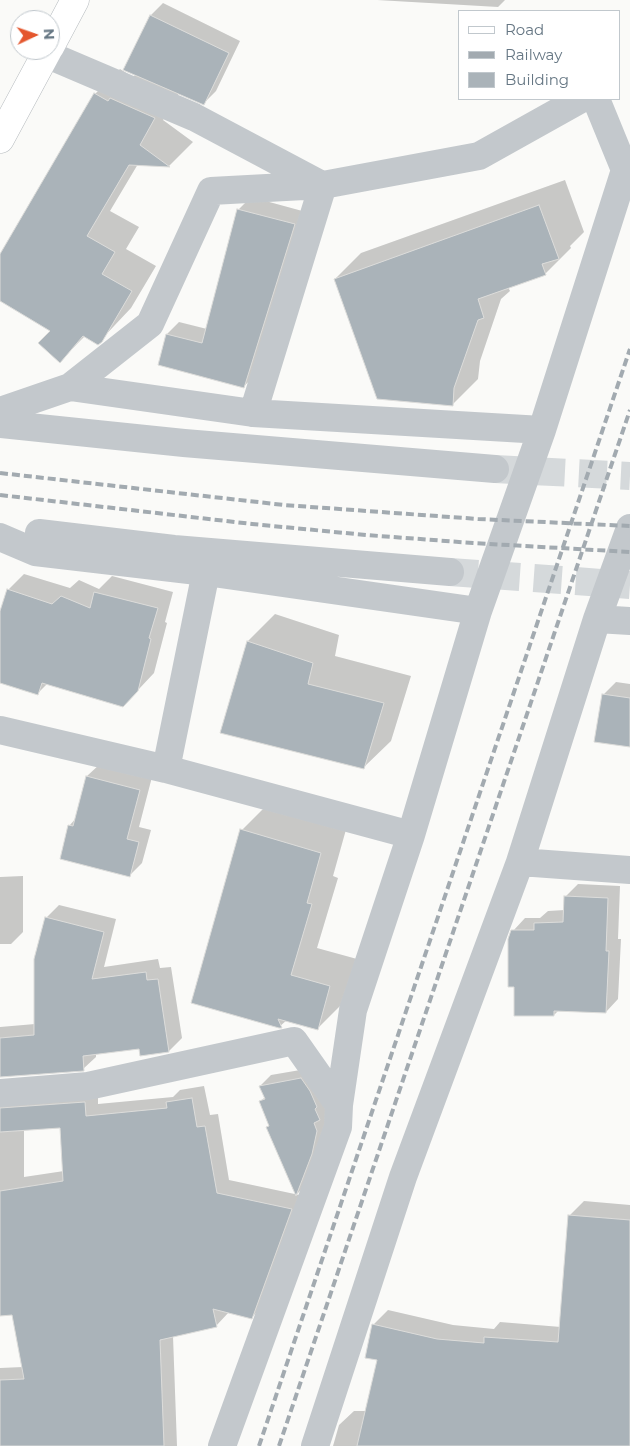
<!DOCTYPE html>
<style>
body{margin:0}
#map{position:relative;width:630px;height:1446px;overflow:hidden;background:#fafaf8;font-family:Montserrat,sans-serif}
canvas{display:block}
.legend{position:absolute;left:458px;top:10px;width:162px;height:90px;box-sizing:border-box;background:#fff;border:1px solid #c1c8cd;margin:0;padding:6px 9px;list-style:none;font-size:15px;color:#657683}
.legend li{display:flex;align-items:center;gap:10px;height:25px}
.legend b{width:25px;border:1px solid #c1c8cd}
.north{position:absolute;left:10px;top:10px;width:50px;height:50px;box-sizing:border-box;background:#fff;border:1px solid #c1c8cd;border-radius:50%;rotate:87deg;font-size:14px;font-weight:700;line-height:20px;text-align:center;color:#657683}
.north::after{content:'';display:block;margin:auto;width:18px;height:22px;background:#e4572e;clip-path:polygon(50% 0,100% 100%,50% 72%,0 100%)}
</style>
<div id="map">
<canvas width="630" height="1446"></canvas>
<ul class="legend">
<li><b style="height:6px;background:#fff"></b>Road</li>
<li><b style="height:6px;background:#a2aab0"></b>Railway</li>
<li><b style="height:14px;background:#aab3b9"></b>Building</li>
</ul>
<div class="north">N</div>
</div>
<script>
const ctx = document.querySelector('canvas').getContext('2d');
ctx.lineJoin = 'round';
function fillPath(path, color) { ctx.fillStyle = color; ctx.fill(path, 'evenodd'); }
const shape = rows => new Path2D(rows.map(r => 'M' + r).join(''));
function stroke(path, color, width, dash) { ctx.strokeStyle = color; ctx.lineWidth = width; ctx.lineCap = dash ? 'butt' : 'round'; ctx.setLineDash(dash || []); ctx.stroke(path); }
const shadow = shape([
 [377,0,505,0,498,7],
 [163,3,240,41,216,91,204,103,179,93,163,120,193,142,169,166,138,164,110,211,139,227,126,249,156,266,131,308,98,343,85,336,60,361,52,331,0,299,0,256,95,94,120,69,133,77,136,74,125,69,151,15],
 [565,180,584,232,570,246,571,248,545,274,508,287,510,291,501,299,480,361,478,379,452,405,335,279,361,253],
 [251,197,306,212,257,374,244,386,159,364,167,334,179,322,207,329,239,209],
 [24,574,70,588,79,580,99,589,112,576,173,592,165,622,167,623,154,673,123,706,48,683,38,693,0,682,0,615,8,590],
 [275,614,339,635,335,656,411,676,391,741,363,768,248,641],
 [616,682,630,684,630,737,604,694],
 [100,764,152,777,139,827,151,830,142,863,130,875,61,858,70,825,76,818,87,776],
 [269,803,347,826,333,876,338,878,317,948,357,959,344,1002,317,1029,287,1020,279,1027,242,830],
 [23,876,23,932,11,944,0,944,0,877],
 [578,884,620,886,618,939,621,939,618,999,606,1012,559,1010,554,1015,513,931,525,918,540,918,548,911,565,910,565,897],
 [59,905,116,919,104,967,158,959,160,968,171,967,182,1038,169,1051,141,1054,140,1048,96,1053,96,1057,83,1069,0,1076,0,1027,35,1024,46,918],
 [312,1068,321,1080,328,1119,307,1184,297,1194,260,1102,265,1097,260,1086,271,1075],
 [204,1086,210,1115,218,1114,229,1180,304,1196,264,1305,251,1318,229,1312,216,1326,173,1336,177,1446,0,1446,0,1368,23,1367,13,1314,0,1315,0,1089,98,1090,98,1104,173,1097,180,1090],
 [62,1127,64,1171,24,1177,24,1129],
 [584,1201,630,1205,630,1446,333,1446,339,1425,354,1411,366,1411,379,1359,373,1325,388,1310,453,1325,494,1329,500,1322,561,1327,569,1216]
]);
const building = shape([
 [150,15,229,53,204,105,123,70,150,15],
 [94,93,108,101,110,98,155,118,140,145,170,167,129,165,87,236,115,252,102,274,132,291,102,342,98,345,83,336,60,363,38,343,50,331,0,301,0,254,94,93],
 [539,205,559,259,542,264,546,275,478,299,484,318,478,320,454,388,453,406,377,399,334,279,539,205],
 [237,209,295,224,244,388,158,365,166,334,202,343,237,209],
 [7,589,52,604,61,596,90,608,94,592,158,608,149,638,151,639,138,691,123,707,42,683,38,695,0,683,0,611,7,589],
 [247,641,313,663,308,684,384,703,364,769,220,733,247,641],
 [602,694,630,698,630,747,594,742,602,694],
 [86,776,140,790,127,839,139,842,130,877,60,859,68,825,73,826,86,776],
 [240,829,321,853,307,903,312,904,291,975,330,986,318,1030,278,1019,282,1028,279,1028,191,1003,240,829],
 [564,896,608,898,606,951,609,951,606,1013,554,1011,554,1016,514,1016,514,987,508,987,508,939,511,930,534,930,534,923,563,922,564,896],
 [45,917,104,932,92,979,146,972,147,980,158,979,169,1052,140,1056,139,1049,83,1056,84,1071,0,1077,0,1038,34,1035,34,959,45,917],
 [301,1078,310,1091,317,1107,315,1109,320,1120,314,1123,317,1131,312,1154,296,1196,266,1127,269,1126,259,1101,265,1099,259,1086,301,1078],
 [192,1098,197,1127,205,1126,217,1193,292,1209,252,1319,213,1309,217,1327,160,1340,164,1446,0,1446,0,1380,24,1379,12,1315,0,1316,0,1191,63,1181,60,1128,0,1132,0,1108,85,1102,86,1116,167,1108,166,1102,192,1098],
 [568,1215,630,1220,630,1446,357,1446,377,1360,365,1358,372,1324,437,1339,484,1343,484,1337,558,1342,568,1215]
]);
const minorTunnel = shape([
 [495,469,630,476],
 [450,572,630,585]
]);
const minor = shape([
 [46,54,194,117,322,185],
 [70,387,150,324,211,191,323,185],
 [0,411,70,387,253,413,542,430],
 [253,413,323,185,479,156,581,99],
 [0,424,184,443,495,469],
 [39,533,174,549,450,572],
 [0,537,35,552,206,572,478,611],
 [597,619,630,621],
 [0,730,166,769,411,835],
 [166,769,206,572],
 [520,862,597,619,630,528],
 [0,1093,88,1086,294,1041,339,1105],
 [222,1446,338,1127,339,1105,353,1010,411,835,478,611,542,430,625,170,596,99],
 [315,1446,403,1177,520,862,630,870]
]);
const major = shape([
 [50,47,75,0],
 [0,139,48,50]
]);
const rail = shape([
 [0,473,284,505,478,519,630,526],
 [0,495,252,524,366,535,473,543,630,552],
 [259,1446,630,349],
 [279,1446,630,410]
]);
fillPath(shadow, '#0003');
fillPath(building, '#aab3b9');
stroke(building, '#dcdcda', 1);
stroke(minorTunnel, '#d5d9db', 28, [28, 14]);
stroke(major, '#b5babe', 29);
stroke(minor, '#c3c8cc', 28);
stroke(major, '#fff', 28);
stroke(rail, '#a2aab0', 4, [8, 4]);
</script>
